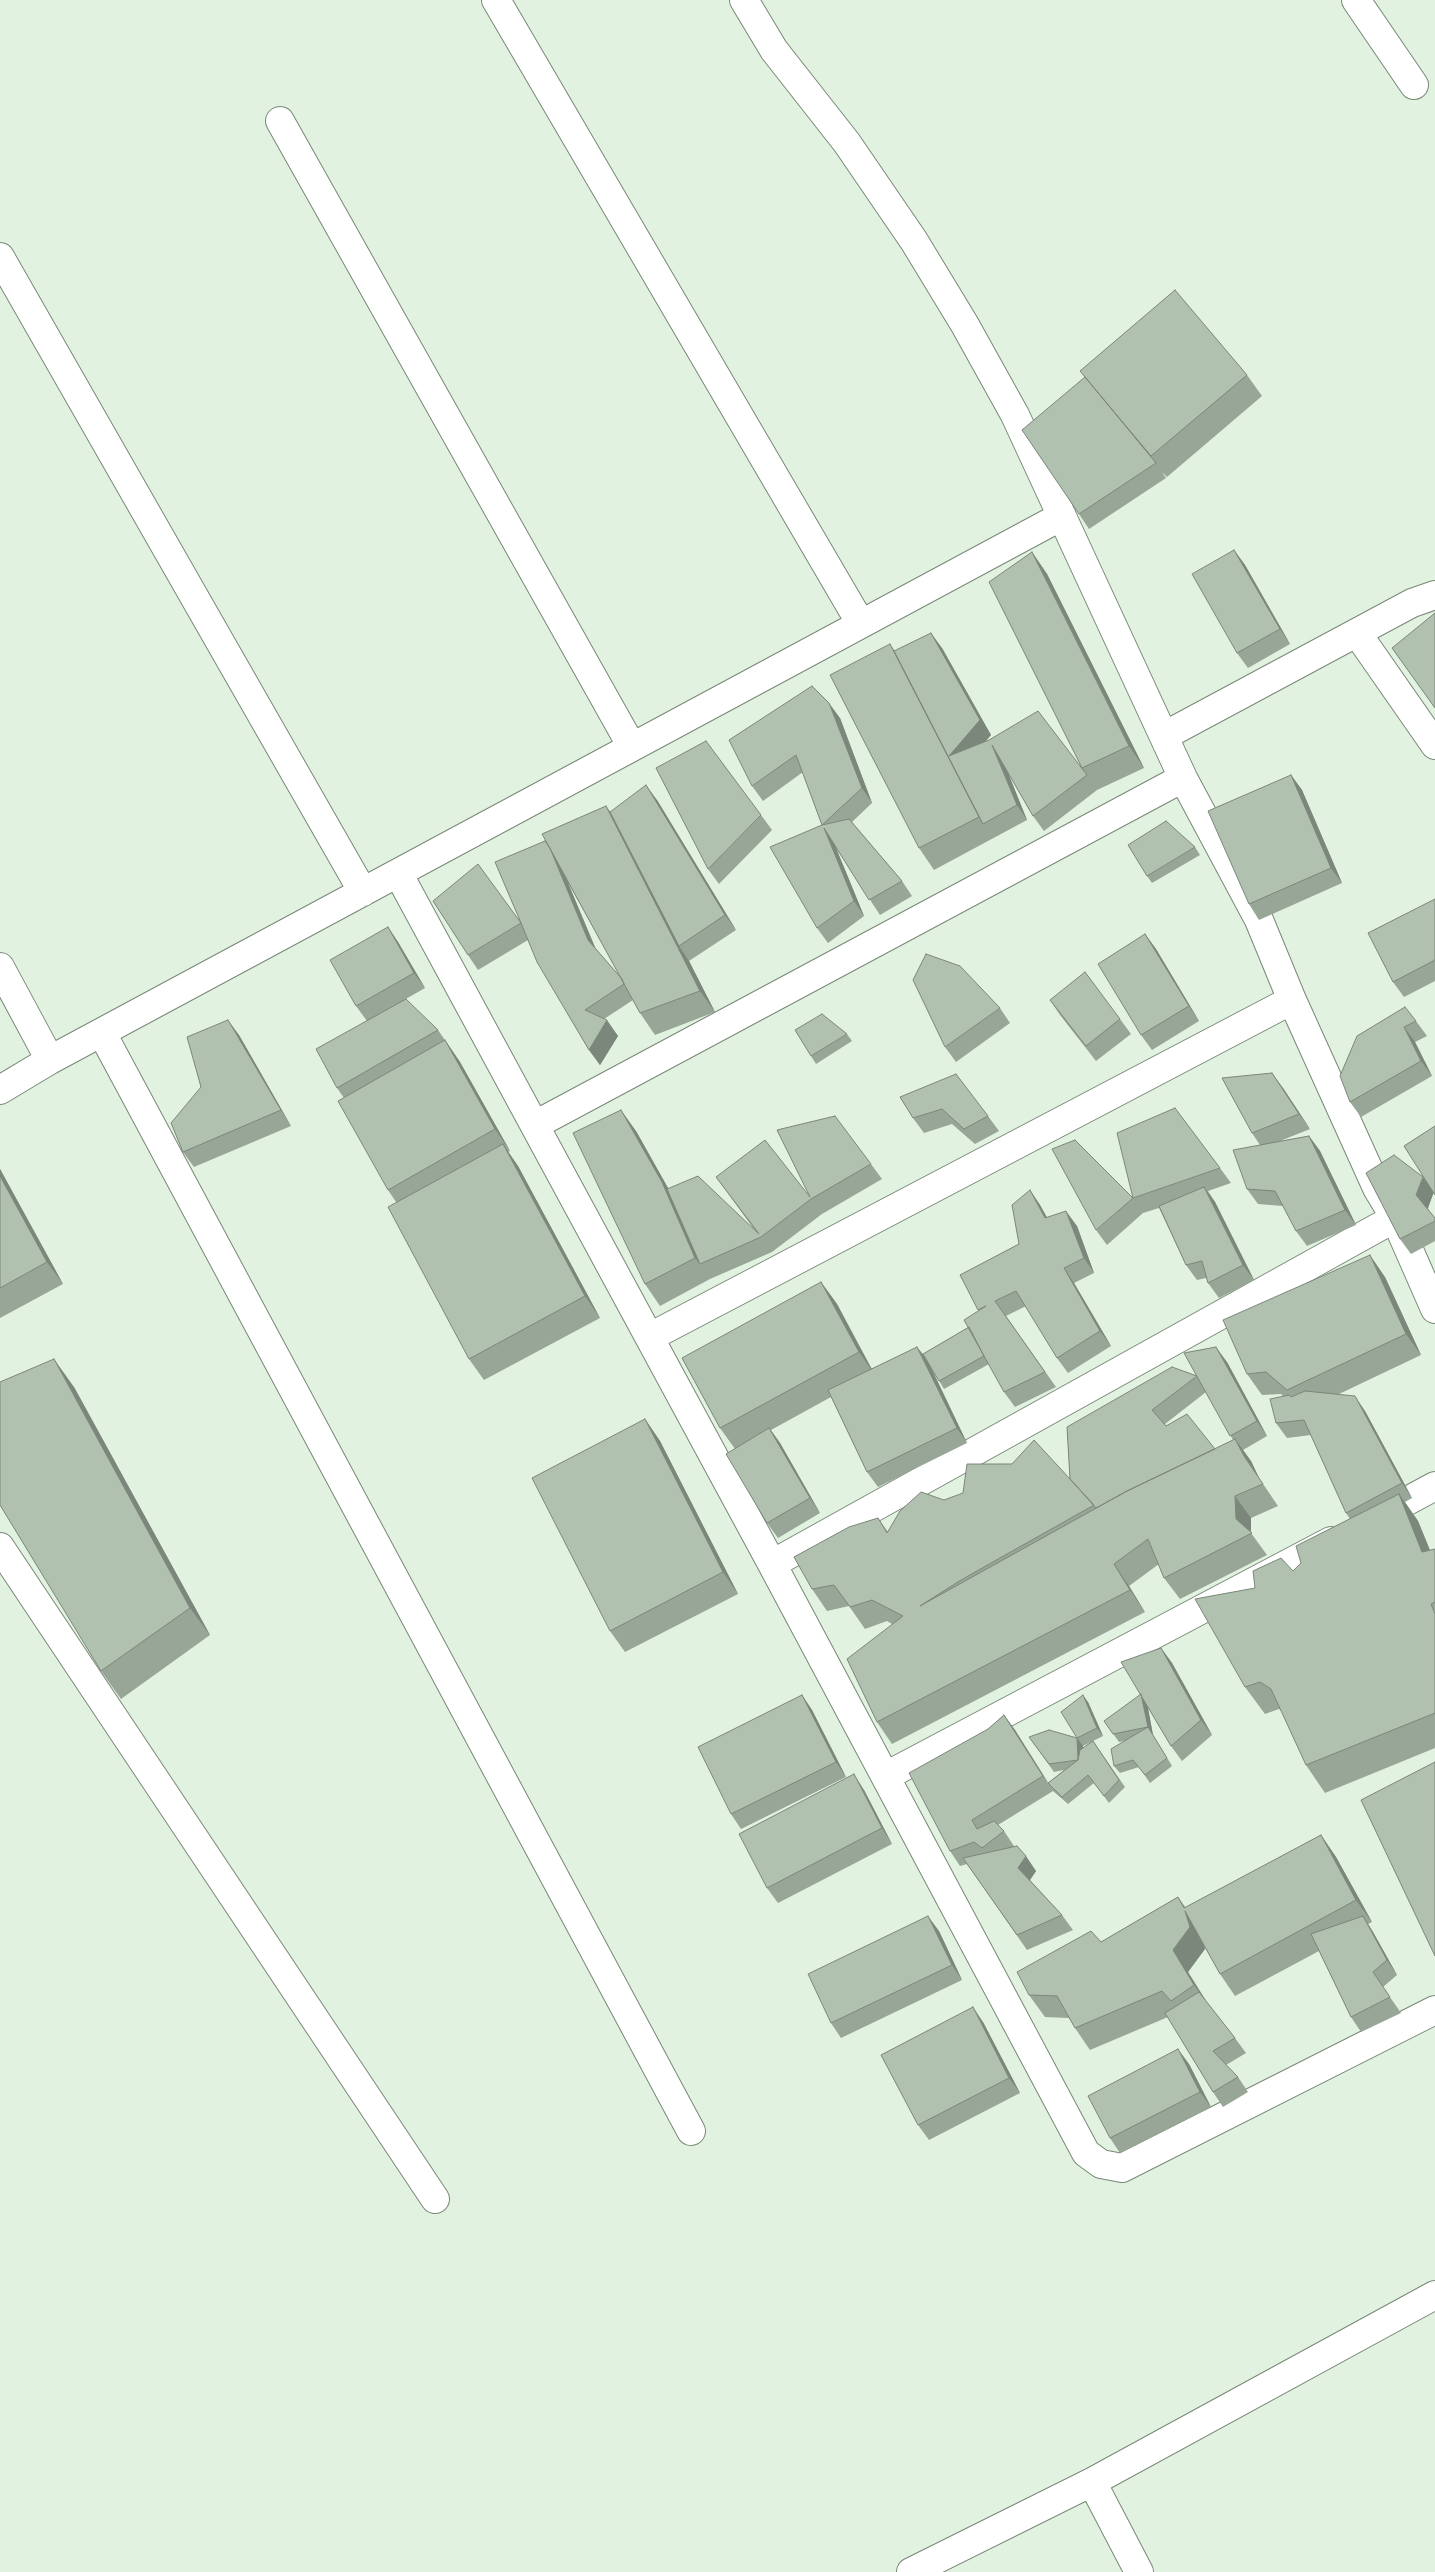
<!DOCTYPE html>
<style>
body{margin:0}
canvas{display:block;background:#e1f2e0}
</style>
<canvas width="1435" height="2572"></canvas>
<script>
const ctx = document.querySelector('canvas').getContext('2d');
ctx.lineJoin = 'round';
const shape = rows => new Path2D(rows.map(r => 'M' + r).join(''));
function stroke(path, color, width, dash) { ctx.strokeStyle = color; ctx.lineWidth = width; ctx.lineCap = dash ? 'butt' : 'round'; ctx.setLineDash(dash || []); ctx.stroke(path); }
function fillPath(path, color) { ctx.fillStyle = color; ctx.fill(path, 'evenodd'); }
const street = shape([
 [496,0,861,624],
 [744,0,774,50,847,143,914,241,965,325,1015,415,1183,778,1259,920,1292,1000,1377,1188,1395,1218,1435,1309],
 [1356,0,1414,85],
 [280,121,632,747],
 [0,257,363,892],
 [1357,633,1435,745],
 [1164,736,1412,603,1435,595],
 [398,873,772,1564,1086,2153,1101,2164,1122,2168,1435,2010],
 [0,967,50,1060],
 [102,1033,691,2131],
 [0,1090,50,1060,1062,516],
 [535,1125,1183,778],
 [650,1337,1292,1000],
 [1372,1520,1435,1486],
 [0,1547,435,2199],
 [772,1564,1395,1218],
 [886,1776,1331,1541],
 [1092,2482,1139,2572],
 [911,2572,1092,2482,1435,2295]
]);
const wall = shape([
 [1080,371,1247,375,1262,396,1167,477,1162,472,1166,478,1089,529,1079,514,1085,377],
 [1234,550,1245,565,1290,644,1248,668,1237,653],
 [1032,552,1047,574,1144,768,1097,790,1044,831,1033,816,1007,771,1027,820,934,870,919,848,894,651,942,648,991,735,985,742,1082,768],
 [840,718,872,803,852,822,902,881,912,896,880,915,836,848,864,916,828,943,817,928,822,825,803,772,763,801,752,786],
 [1291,775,1302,790,1342,883,1259,920,1249,904],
 [657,800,736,930,689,961,715,1012,655,1035,640,1013,633,1000,604,1019,618,1036,600,1065,589,1050,528,940,478,970,468,955,521,923,606,806,610,812],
 [567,881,622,979,596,949],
 [761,815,772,830,719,884,708,869],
 [1195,847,1200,855,1152,883,1147,876],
 [1435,899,1435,981,1404,997,1393,982],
 [388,927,398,942,425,988,404,1000,438,1030,460,1062,510,1151,508,1152,518,1166,600,1318,484,1380,469,1359,396,1202,388,1190,344,1098,337,1088,367,1021,356,1006],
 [1145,934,1156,949,1199,1021,1152,1050,1141,1035],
 [1050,1000,1120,1019,1131,1034,1096,1061,1060,1015],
 [1000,1008,1010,1023,956,1062,945,1047],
 [1416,1021,1427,1036,1415,1042,1432,1076,1361,1117,1350,1102,1357,1036],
 [847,1034,852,1041,816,1064,811,1056],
 [239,1035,291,1126,194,1167,183,1152,201,1087],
 [1283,1088,1310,1129,1280,1141,1309,1136,1320,1151,1356,1225,1307,1246,1296,1231,1283,1206,1258,1204,1247,1189,1260,1145,1252,1133],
 [900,1097,988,1116,999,1131,975,1144,952,1124,924,1133,913,1118],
 [636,1131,668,1188,756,1232,716,1177,810,1197,871,1164,882,1179,822,1214,772,1252,710,1279,660,1306,645,1284],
 [1220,1168,1231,1183,1208,1191,1215,1202,1254,1280,1219,1298,1208,1283,1206,1278,1197,1280,1186,1265,1159,1208,1143,1213,1107,1245,1096,1230,1133,1198],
 [0,1169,63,1284,0,1318],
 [1030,1190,1040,1205,1047,1217,1077,1226,1094,1273,1074,1283,1111,1346,1068,1373,1057,1358,1026,1306,1006,1316,1056,1387,1015,1407,1004,1392,989,1364,944,1389,931,1367,967,1443,878,1487,867,1472,831,1397,771,1430,780,1443,820,1513,778,1538,767,1523,735,1449,720,1428,821,1282,837,1304,872,1369,917,1347,923,1354,969,1327,979,1311,960,1275,1019,1244],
 [1433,1193,1428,1209,1435,1218,1435,1241,1411,1254,1400,1239],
 [1385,1277,1421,1355,1339,1394,1365,1411,1412,1498,1405,1502,1418,1521,1430,1550,1435,1549,1435,1748,1325,1793,1306,1765,1281,1710,1279,1709,1265,1714,1245,1687,1255,1588,1293,1571,1350,1519,1346,1513,1311,1435,1287,1438,1276,1423,1283,1396,1281,1394,1262,1395,1247,1374],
 [1227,1362,1267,1436,1243,1450,1251,1461,1259,1478,1278,1506,1251,1518,1251,1533,1267,1555,1180,1599,1164,1578,1159,1564,1129,1586,1145,1612,892,1744,877,1722,892,1624,887,1621,865,1629,849,1606,827,1611,812,1589,878,1518,888,1532,944,1500,1070,1479,1067,1427,1197,1376],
 [1206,1392,1233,1440,1215,1449,1166,1426,1165,1424],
 [74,1387,210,1635,121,1699,101,1671],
 [645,1419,660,1441,738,1594,625,1652,610,1631],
 [1161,1648,1172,1663,1212,1735,1182,1761,1171,1746,1147,1705,1153,1735,1172,1766,1150,1783,1139,1767,1120,1773,1114,1766,1124,1741,1119,1742,1104,1721,1141,1695],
 [802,1695,812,1710,846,1777,741,1829,731,1814],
 [1088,1702,1103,1736,1083,1746,1083,1748,1093,1741,1125,1787,1109,1803,1094,1783,1068,1804,1053,1791,998,1825,1004,1831,1014,1846,1013,1847,1036,1871,1030,1880,1062,1915,1073,1930,1027,1950,967,1864,960,1866,950,1851,988,1729,1004,1715,1015,1730,1048,1783,1064,1770,1054,1772,1029,1737,1077,1738],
 [864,1790,892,1844,778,1903,767,1888],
 [1321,1835,1336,1857,1372,1922,1368,1924,1373,1932,1397,1975,1383,1987,1401,2013,1361,2032,1351,2017,1319,1951,1235,1996,1220,1974,1205,1947,1205,1949,1188,1972,1205,2000,1235,2038,1246,2053,1226,2065,1238,2077,1248,2092,1223,2107,1213,2092,1168,2017,1090,2050,1075,2028,1069,2018,1045,2017,1029,1995,1101,1942,1178,1897,1186,1908],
 [939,1931,962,1980,841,2038,831,2023],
 [983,2022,1020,2093,929,2140,918,2125],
 [1189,2064,1211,2107,1120,2153,1110,2138]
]);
const shadedWall = shape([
 [1234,550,1245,565,1290,644,1280,629],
 [1032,552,1047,574,1144,768,1129,746],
 [931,633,942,648,991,735,960,771,983,824,979,817,890,644,905,666],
 [829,703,840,718,872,803,862,788],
 [992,745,1003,760,1027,820,1017,805],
 [1291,775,1302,790,1342,883,1331,868],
 [646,785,657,800,736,930,725,915],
 [606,806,621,827,679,946,689,961,715,1012,700,991],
 [824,828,834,843,864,916,854,901],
 [546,841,557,856,598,955,588,940],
 [388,927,398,942,425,988,414,973],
 [1145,934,1156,949,1199,1021,1189,1006],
 [228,1020,239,1035,291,1126,281,1110],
 [607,1020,618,1036,600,1065,589,1050],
 [1404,1027,1415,1042,1432,1076,1421,1061],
 [445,1040,460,1062,510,1151,495,1129],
 [1272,1073,1283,1088,1310,1129,1299,1114],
 [621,1110,636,1131,677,1204,700,1264,695,1258],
 [1309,1136,1320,1151,1356,1225,1345,1210],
 [503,1144,518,1166,600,1318,585,1296],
 [0,1169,63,1284,47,1262,0,1176],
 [1423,1177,1434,1192,1427,1210,1416,1195],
 [1204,1187,1215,1202,1254,1280,1243,1265],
 [1030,1190,1040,1205,1055,1233,1045,1218],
 [1066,1211,1077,1226,1094,1273,1084,1258],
 [1370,1255,1385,1277,1421,1355,1406,1334],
 [1064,1268,1074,1283,1111,1346,1100,1331],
 [821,1282,837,1304,874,1374,859,1352],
 [917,1347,928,1362,967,1443,957,1428],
 [1216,1347,1227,1362,1267,1436,1257,1421],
 [54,1359,74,1387,210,1635,190,1608],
 [1355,1396,1365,1411,1412,1498,1402,1483],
 [645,1419,660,1441,738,1594,723,1572],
 [769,1428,780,1443,820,1513,810,1498],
 [1235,1439,1251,1461,1259,1478,1278,1506,1244,1456],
 [1399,1494,1418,1521,1435,1563,1422,1552],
 [1235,1496,1251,1518,1251,1534,1236,1519],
 [1114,1564,1129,1586,1145,1612,1130,1590],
 [1161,1648,1172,1663,1212,1735,1201,1720],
 [1141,1694,1147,1702,1153,1735,1172,1766,1148,1727],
 [802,1695,812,1710,846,1777,836,1762],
 [1083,1695,1088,1702,1103,1736,1097,1728],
 [1004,1715,1015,1730,1049,1784,1043,1776],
 [1077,1738,1083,1746,1083,1768,1078,1760],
 [854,1774,864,1790,892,1844,882,1828],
 [1321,1835,1336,1857,1372,1922,1356,1900],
 [1026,1856,1036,1871,1028,1883,1018,1868],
 [1185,1911,1200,1933,1205,1949,1188,1972,1210,2007,1194,1985,1173,1950],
 [928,1916,939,1931,962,1980,952,1965],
 [1363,1916,1373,1932,1397,1975,1387,1960],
 [973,2007,983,2022,1020,2093,1009,2078],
 [1178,2049,1189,2064,1211,2107,1200,2092]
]);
const building = shape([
 [1175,290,1247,375,1151,456,1080,371,1175,290],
 [1085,377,1156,463,1079,514,1022,430,1085,377],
 [1234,550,1280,629,1237,653,1192,574,1234,550],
 [1032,552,1129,746,1082,768,989,582,1032,552],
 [1435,613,1435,708,1392,648,1435,613],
 [931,633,980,720,949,756,989,740,1038,711,1087,775,1033,816,992,745,1017,805,983,824,894,651,931,633],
 [890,644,979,817,919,848,830,675,890,644],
 [812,686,829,703,862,788,822,825,796,755,752,786,729,740,812,686],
 [706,741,761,815,708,869,656,768,706,741],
 [1291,775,1331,868,1249,904,1208,811,1291,775],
 [646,785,725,915,679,946,610,812,646,785],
 [606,806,700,991,640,1013,542,834,606,806],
 [849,819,902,881,869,900,824,828,854,901,817,928,770,847,822,825,849,819],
 [1166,821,1195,847,1147,876,1128,845,1166,821],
 [545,841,550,848,588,940,622,979,624,984,585,1010,607,1020,589,1050,537,962,521,923,468,955,433,901,478,864,521,923,495,862,545,841],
 [1435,899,1435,960,1393,982,1368,933,1435,899],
 [388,927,414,973,356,1006,330,960,388,927],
 [1145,934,1189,1006,1141,1035,1098,964,1145,934],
 [926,954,960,966,1000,1008,945,1047,913,980,926,954],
 [1085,972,1120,1019,1086,1046,1050,1000,1085,972],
 [406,999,438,1030,337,1088,316,1049,406,999],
 [1405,1007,1416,1021,1404,1027,1421,1061,1350,1102,1340,1076,1357,1036,1405,1007],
 [822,1014,847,1034,811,1056,795,1030,822,1014],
 [228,1020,281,1110,183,1152,171,1123,201,1087,187,1037,228,1020],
 [445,1040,495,1129,388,1190,338,1101,445,1040],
 [1272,1073,1299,1114,1252,1133,1222,1078,1272,1073],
 [956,1074,988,1116,964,1129,942,1109,913,1118,900,1097,956,1074],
 [1175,1108,1220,1168,1133,1198,1117,1133,1175,1108],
 [621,1110,662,1182,695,1258,645,1284,573,1133,621,1110],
 [835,1116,871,1164,811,1199,761,1237,700,1264,667,1189,698,1176,759,1234,716,1177,765,1140,810,1197,777,1130,835,1116],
 [1435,1126,1435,1195,1404,1146,1435,1126],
 [1309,1136,1345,1210,1296,1231,1275,1191,1247,1189,1233,1150,1309,1136],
 [1075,1140,1133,1198,1096,1230,1052,1149,1075,1140],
 [503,1144,585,1296,469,1359,388,1207,503,1144],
 [1394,1155,1423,1177,1416,1195,1435,1218,1435,1221,1400,1239,1366,1173,1394,1155],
 [0,1176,47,1262,0,1288,0,1176],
 [1204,1187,1243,1265,1208,1283,1202,1261,1186,1265,1159,1206,1204,1187],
 [1030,1190,1045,1218,1066,1211,1084,1258,1064,1268,1100,1331,1057,1358,1016,1291,995,1301,1045,1372,1004,1392,964,1320,986,1306,978,1310,960,1275,1019,1244,1012,1205,1030,1190],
 [1370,1255,1406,1334,1287,1390,1266,1372,1247,1374,1223,1320,1370,1255],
 [821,1282,859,1352,720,1428,682,1358,821,1282],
 [969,1327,984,1356,939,1381,923,1354,969,1327],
 [917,1347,957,1428,867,1472,828,1390,917,1347],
 [1216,1347,1257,1421,1230,1436,1184,1353,1216,1347],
 [54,1359,190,1608,101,1671,0,1505,0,1382,54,1359],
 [1172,1367,1197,1376,1152,1410,1166,1426,1187,1414,1215,1449,1127,1491,1096,1508,1070,1479,1067,1427,1172,1367],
 [1305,1391,1355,1396,1402,1483,1346,1513,1304,1420,1276,1423,1270,1399,1289,1395,1291,1397,1305,1391],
 [645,1419,723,1572,610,1631,532,1478,645,1419],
 [769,1428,810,1498,767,1523,726,1454,769,1428],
 [1235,1439,1244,1456,1263,1484,1235,1496,1236,1519,1252,1533,1164,1578,1148,1539,1114,1564,1130,1590,877,1722,847,1659,903,1616,872,1600,850,1607,834,1585,812,1589,794,1557,849,1527,878,1518,887,1533,900,1511,921,1492,944,1500,963,1493,967,1464,1012,1464,1034,1440,1094,1505,961,1580,920,1606,1127,1491,1235,1439],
 [1399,1494,1422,1552,1435,1549,1435,1602,1431,1604,1435,1614,1435,1713,1306,1765,1271,1689,1260,1682,1245,1687,1195,1599,1255,1588,1253,1571,1281,1558,1293,1571,1301,1563,1296,1546,1399,1494],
 [1161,1648,1201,1720,1171,1746,1121,1662,1161,1648],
 [1141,1694,1148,1727,1167,1758,1145,1775,1133,1760,1114,1766,1111,1749,1148,1727,1113,1734,1104,1721,1141,1694],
 [802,1695,836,1762,731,1814,698,1747,802,1695],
 [1083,1695,1097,1728,1077,1738,1061,1712,1083,1695],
 [1004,1715,1043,1776,972,1820,977,1829,994,1821,1004,1831,982,1848,974,1842,950,1851,909,1773,988,1729,1004,1715],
 [1049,1730,1077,1738,1078,1760,1080,1750,1093,1741,1119,1780,1104,1796,1088,1775,1062,1797,1048,1783,1078,1760,1049,1764,1029,1737,1049,1730],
 [1435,1762,1435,1956,1361,1800,1435,1762],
 [854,1774,882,1828,767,1888,739,1834,854,1774],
 [1321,1835,1356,1900,1220,1974,1185,1911,1190,1927,1173,1950,1194,1985,1171,2001,1162,1991,1075,2028,1057,1996,1029,1995,1017,1972,1091,1931,1101,1942,1178,1897,1184,1908,1321,1835],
 [1017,1846,1026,1856,1018,1868,1062,1915,1017,1935,963,1858,1017,1846],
 [928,1916,952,1965,831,2023,808,1974,928,1916],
 [1363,1916,1387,1960,1373,1972,1390,1997,1351,2017,1311,1934,1363,1916],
 [1199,1992,1235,2038,1213,2051,1238,2077,1213,2092,1165,2013,1199,1992],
 [973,2007,1009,2078,918,2125,881,2055,973,2007],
 [1178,2049,1200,2092,1110,2138,1088,2096,1178,2049]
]);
stroke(street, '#798877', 30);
stroke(street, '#fff', 28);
fillPath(wall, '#97a696');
fillPath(shadedWall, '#7b877a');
fillPath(building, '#b0c1af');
stroke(building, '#7b877a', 1);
</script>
